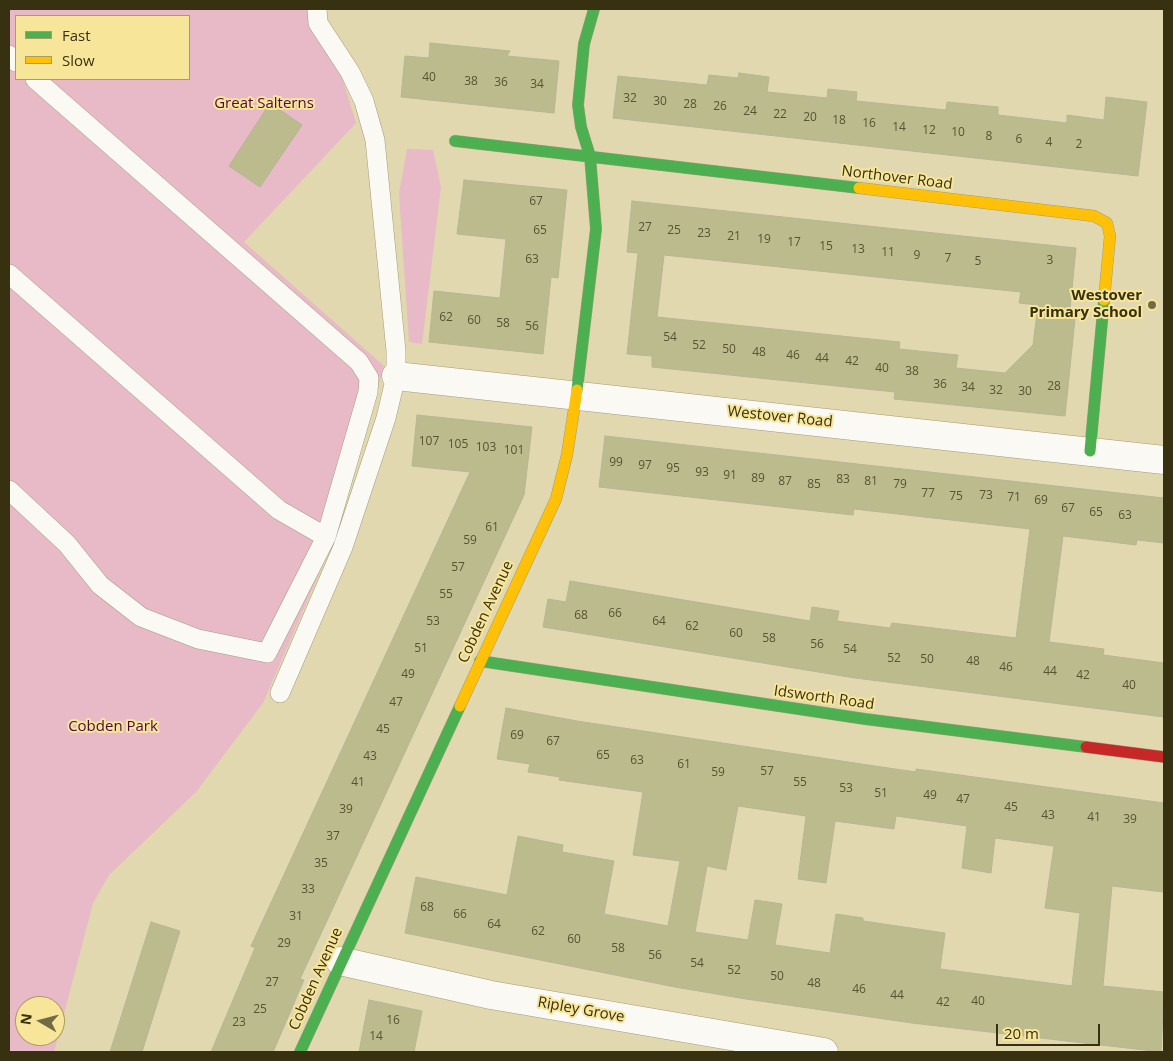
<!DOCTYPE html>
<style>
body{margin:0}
#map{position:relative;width:1173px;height:1061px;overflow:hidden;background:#e1d8af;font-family:"Open Sans",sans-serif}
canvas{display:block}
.frame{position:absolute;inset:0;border:10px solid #373011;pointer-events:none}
.legend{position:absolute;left:15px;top:15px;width:175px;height:65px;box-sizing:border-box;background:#f7e599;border:1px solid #aa9d63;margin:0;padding:6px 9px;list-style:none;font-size:15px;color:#373011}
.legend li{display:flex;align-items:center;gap:10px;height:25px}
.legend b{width:25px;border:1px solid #aa9d63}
.north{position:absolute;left:15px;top:996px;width:50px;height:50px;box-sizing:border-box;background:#f7e599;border:1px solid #aa9d63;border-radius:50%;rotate:278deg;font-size:14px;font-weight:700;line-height:20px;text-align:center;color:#373011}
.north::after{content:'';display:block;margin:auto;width:18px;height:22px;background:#726b48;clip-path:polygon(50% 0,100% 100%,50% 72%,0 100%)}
.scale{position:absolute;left:996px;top:1024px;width:104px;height:22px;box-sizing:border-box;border:2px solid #373011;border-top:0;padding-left:6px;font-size:15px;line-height:18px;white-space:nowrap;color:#373011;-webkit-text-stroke:4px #f7e599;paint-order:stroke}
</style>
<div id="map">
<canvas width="1173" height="1061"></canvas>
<div class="frame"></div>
<ul class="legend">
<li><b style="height:6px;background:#4caf50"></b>Fast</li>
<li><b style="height:6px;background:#ffc107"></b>Slow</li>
</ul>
<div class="north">N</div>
<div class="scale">20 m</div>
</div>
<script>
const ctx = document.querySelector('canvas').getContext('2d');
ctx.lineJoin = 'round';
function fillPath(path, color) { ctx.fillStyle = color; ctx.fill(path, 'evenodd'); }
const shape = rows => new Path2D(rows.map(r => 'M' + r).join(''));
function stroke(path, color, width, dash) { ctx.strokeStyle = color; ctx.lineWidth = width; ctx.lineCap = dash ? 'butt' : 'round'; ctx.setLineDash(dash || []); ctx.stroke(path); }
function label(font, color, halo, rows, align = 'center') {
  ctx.font = font + ' "Open Sans",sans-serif'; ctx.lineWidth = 4; ctx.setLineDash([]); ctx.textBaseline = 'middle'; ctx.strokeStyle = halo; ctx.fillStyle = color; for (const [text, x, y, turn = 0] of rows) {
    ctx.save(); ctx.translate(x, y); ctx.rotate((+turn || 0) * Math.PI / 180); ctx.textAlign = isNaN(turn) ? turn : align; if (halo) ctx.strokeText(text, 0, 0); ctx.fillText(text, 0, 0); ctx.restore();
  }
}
const green = shape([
 [9,9,308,9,312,32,341,74,356,123,244,242,384,366,337,532,263,703,196,792,109,875,93,903,54,1052,9,1052],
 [16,16,189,16,189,79,16,79],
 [25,1006,55,1006,55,1036,25,1036],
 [407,149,433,150,441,187,422,344,409,342,399,193]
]);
const building = shape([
 [430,43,510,51,507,56,559,61,554,113,401,97,405,56,429,58,430,43],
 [739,73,769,77,767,92,827,98,828,89,857,92,856,101,946,110,947,102,998,107,998,115,1067,123,1067,115,1104,120,1106,97,1147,102,1138,176,613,118,618,76,707,85,709,75,738,78,739,73],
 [270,103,302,125,260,187,229,166,270,103],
 [464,180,567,190,558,278,551,277,543,354,429,342,434,291,500,298,506,239,457,234,464,180],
 [632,201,1076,248,1070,309,1076,309,1065,416,894,399,895,392,652,367,652,356,627,354,638,253,627,252,632,201],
 [664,255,1021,292,1019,303,1038,305,1033,345,1005,373,956,368,958,355,899,349,900,342,657,317,664,255],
 [417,415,532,427,524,495,300,979,304,980,273,1052,211,1052,255,948,251,946,470,472,412,466,417,415],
 [605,436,1164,498,1164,543,1137,540,1136,545,1063,536,1049,642,1104,649,1103,655,1164,663,1164,717,855,678,543,627,548,599,566,602,570,581,810,621,812,607,839,611,837,621,890,628,892,623,1016,638,1030,529,854,509,853,515,599,487,605,436],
 [506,708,577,721,868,765,916,772,916,769,1164,803,1164,892,1112,886,1103,986,1164,992,1161,1052,912,1023,746,999,675,987,405,933,416,877,507,895,518,836,563,845,562,852,614,861,604,914,668,926,680,861,633,855,643,792,559,780,560,777,528,772,530,764,497,759,506,708],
 [738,806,806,816,798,879,826,883,835,821,894,829,896,816,967,826,962,868,991,873,995,838,1054,846,1045,908,1080,913,1072,986,940,969,945,933,863,921,863,918,836,914,830,953,775,945,782,904,755,900,748,940,695,932,707,866,726,870,738,806],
 [151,922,180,931,142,1052,110,1052,151,922],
 [369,1000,422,1011,414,1052,359,1052,369,1000]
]);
const lane = shape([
 [9,55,16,62],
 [9,274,279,510,326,537],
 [9,490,67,544,100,585,141,617,198,639,267,653,326,537,368,392,369,378,359,362,35,79],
 [280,693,343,547,386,418,396,376,396,351,375,140,364,101,350,72,318,23,317,9]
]);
const street = shape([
 [396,376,1164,460],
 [340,961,491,995,824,1052]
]);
const fast = shape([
 [455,141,859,188],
 [577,390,596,229,590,156,581,127,578,105,584,44,594,9],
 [1090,451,1104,300],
 [480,661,865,719,1086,747],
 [300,1052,460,706]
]);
const slow = shape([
 [859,188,1094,216,1107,223,1110,236,1104,300],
 [460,706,556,499,567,455,577,390]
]);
const jam = shape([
 [1086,747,1164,757]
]);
const markers = [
 [1152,305,5,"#726b48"]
];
const numberNames = [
 ["40",429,78],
 ["38",471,82],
 ["36",501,83],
 ["34",537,85],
 ["32",630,99],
 ["30",660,102],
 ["28",690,105],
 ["26",720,107],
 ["24",750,112],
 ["22",780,115],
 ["20",810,118],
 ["18",839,121],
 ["16",869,124],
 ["14",899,128],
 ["12",929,131],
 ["10",958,133],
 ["8",989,137],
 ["6",1019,140],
 ["4",1049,143],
 ["2",1079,145],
 ["67",536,202],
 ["27",645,228],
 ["65",540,231],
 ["25",674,231],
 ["23",704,234],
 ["21",734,237],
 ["19",764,240],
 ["17",794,243],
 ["15",826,247],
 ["13",858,250],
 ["11",888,253],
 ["9",917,256],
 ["7",948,259],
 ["63",532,260],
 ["3",1050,261],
 ["5",978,262],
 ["62",446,318],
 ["60",474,321],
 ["58",503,324],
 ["56",532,327],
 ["54",670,338],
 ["52",699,346],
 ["50",729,350],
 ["48",759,353],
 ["46",793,356],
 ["44",822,359],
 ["42",852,362],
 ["40",882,369],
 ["38",912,372],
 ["36",940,385],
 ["28",1054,387],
 ["34",968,388],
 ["32",996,391],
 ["30",1025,392],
 ["107",429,442],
 ["105",458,445],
 ["103",486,448],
 ["101",514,451],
 ["99",616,463],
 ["97",645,466],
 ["95",673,469],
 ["93",702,473],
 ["91",730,476],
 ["89",758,479],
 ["83",843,480],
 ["87",785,482],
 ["81",871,482],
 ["85",814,485],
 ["79",900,485],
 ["77",928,494],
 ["73",986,496],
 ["75",956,497],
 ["71",1014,498],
 ["69",1041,501],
 ["67",1068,509],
 ["65",1096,513],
 ["63",1125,516],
 ["61",492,528],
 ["59",470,541],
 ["57",458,568],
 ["55",446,595],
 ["66",615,614],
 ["68",581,616],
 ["53",433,622],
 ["64",659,622],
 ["62",692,627],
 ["60",736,634],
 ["58",769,639],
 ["56",817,645],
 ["51",421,649],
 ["54",850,650],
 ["52",894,659],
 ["50",927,660],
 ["48",973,662],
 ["46",1006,668],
 ["44",1050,672],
 ["49",408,675],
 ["42",1083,676],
 ["40",1129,686],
 ["47",396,703],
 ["45",383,730],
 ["69",517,736],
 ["67",553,742],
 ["65",603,756],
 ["43",370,757],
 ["63",637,761],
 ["61",684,765],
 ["57",767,772],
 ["59",718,773],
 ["41",358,783],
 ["55",800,783],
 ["53",846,789],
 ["51",881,794],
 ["49",930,796],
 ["47",963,800],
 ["45",1011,808],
 ["39",346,810],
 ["43",1048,816],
 ["41",1094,818],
 ["39",1130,820],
 ["37",333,837],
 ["35",321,864],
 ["33",308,890],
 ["68",427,908],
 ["66",460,915],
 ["31",296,917],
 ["64",494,925],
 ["62",538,932],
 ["60",574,940],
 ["29",284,944],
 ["58",618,949],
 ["56",655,956],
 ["54",697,964],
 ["52",734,971],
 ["50",777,977],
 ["27",272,983],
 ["48",814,984],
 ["46",859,990],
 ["44",897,996],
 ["40",978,1002],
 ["42",943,1003],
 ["25",260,1010],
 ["16",393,1021],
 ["23",239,1023],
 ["14",376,1037]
];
const parkNames = [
 ["Great Salterns",264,104],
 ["Cobden Park",113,727]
];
const streetNames = [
 ["Northover Road",897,178,7],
 ["Westover Road",780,417,6],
 ["Cobden Avenue",486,612,-65],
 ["Idsworth Road",824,698,8],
 ["Cobden Avenue",316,979,-66],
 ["Ripley Grove",581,1010,10]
];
const poiNames = [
 ["Westover",1142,296],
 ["Primary School",1142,313]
];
fillPath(green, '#e8b9c7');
fillPath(building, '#bcbb8d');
stroke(building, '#b7b595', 1);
stroke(lane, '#a39c7a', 20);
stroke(street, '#a39c7a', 29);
stroke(fast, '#a39c7a', 12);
stroke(slow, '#a39c7a', 12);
stroke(jam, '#a39c7a', 12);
stroke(lane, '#faf9f3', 19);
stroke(street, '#faf9f3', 28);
stroke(fast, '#4caf50', 11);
stroke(slow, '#ffc107', 11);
stroke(jam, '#c62828', 11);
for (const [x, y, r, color] of markers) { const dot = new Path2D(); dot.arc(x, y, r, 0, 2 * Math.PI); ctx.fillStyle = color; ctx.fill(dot); stroke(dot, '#f7e599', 2); }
label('12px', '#585330', null, numberNames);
label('15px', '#4c0841', '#f7e599', parkNames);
label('15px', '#373011', '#f7e599', streetNames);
label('bold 15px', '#373011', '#f7e599', poiNames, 'right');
</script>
